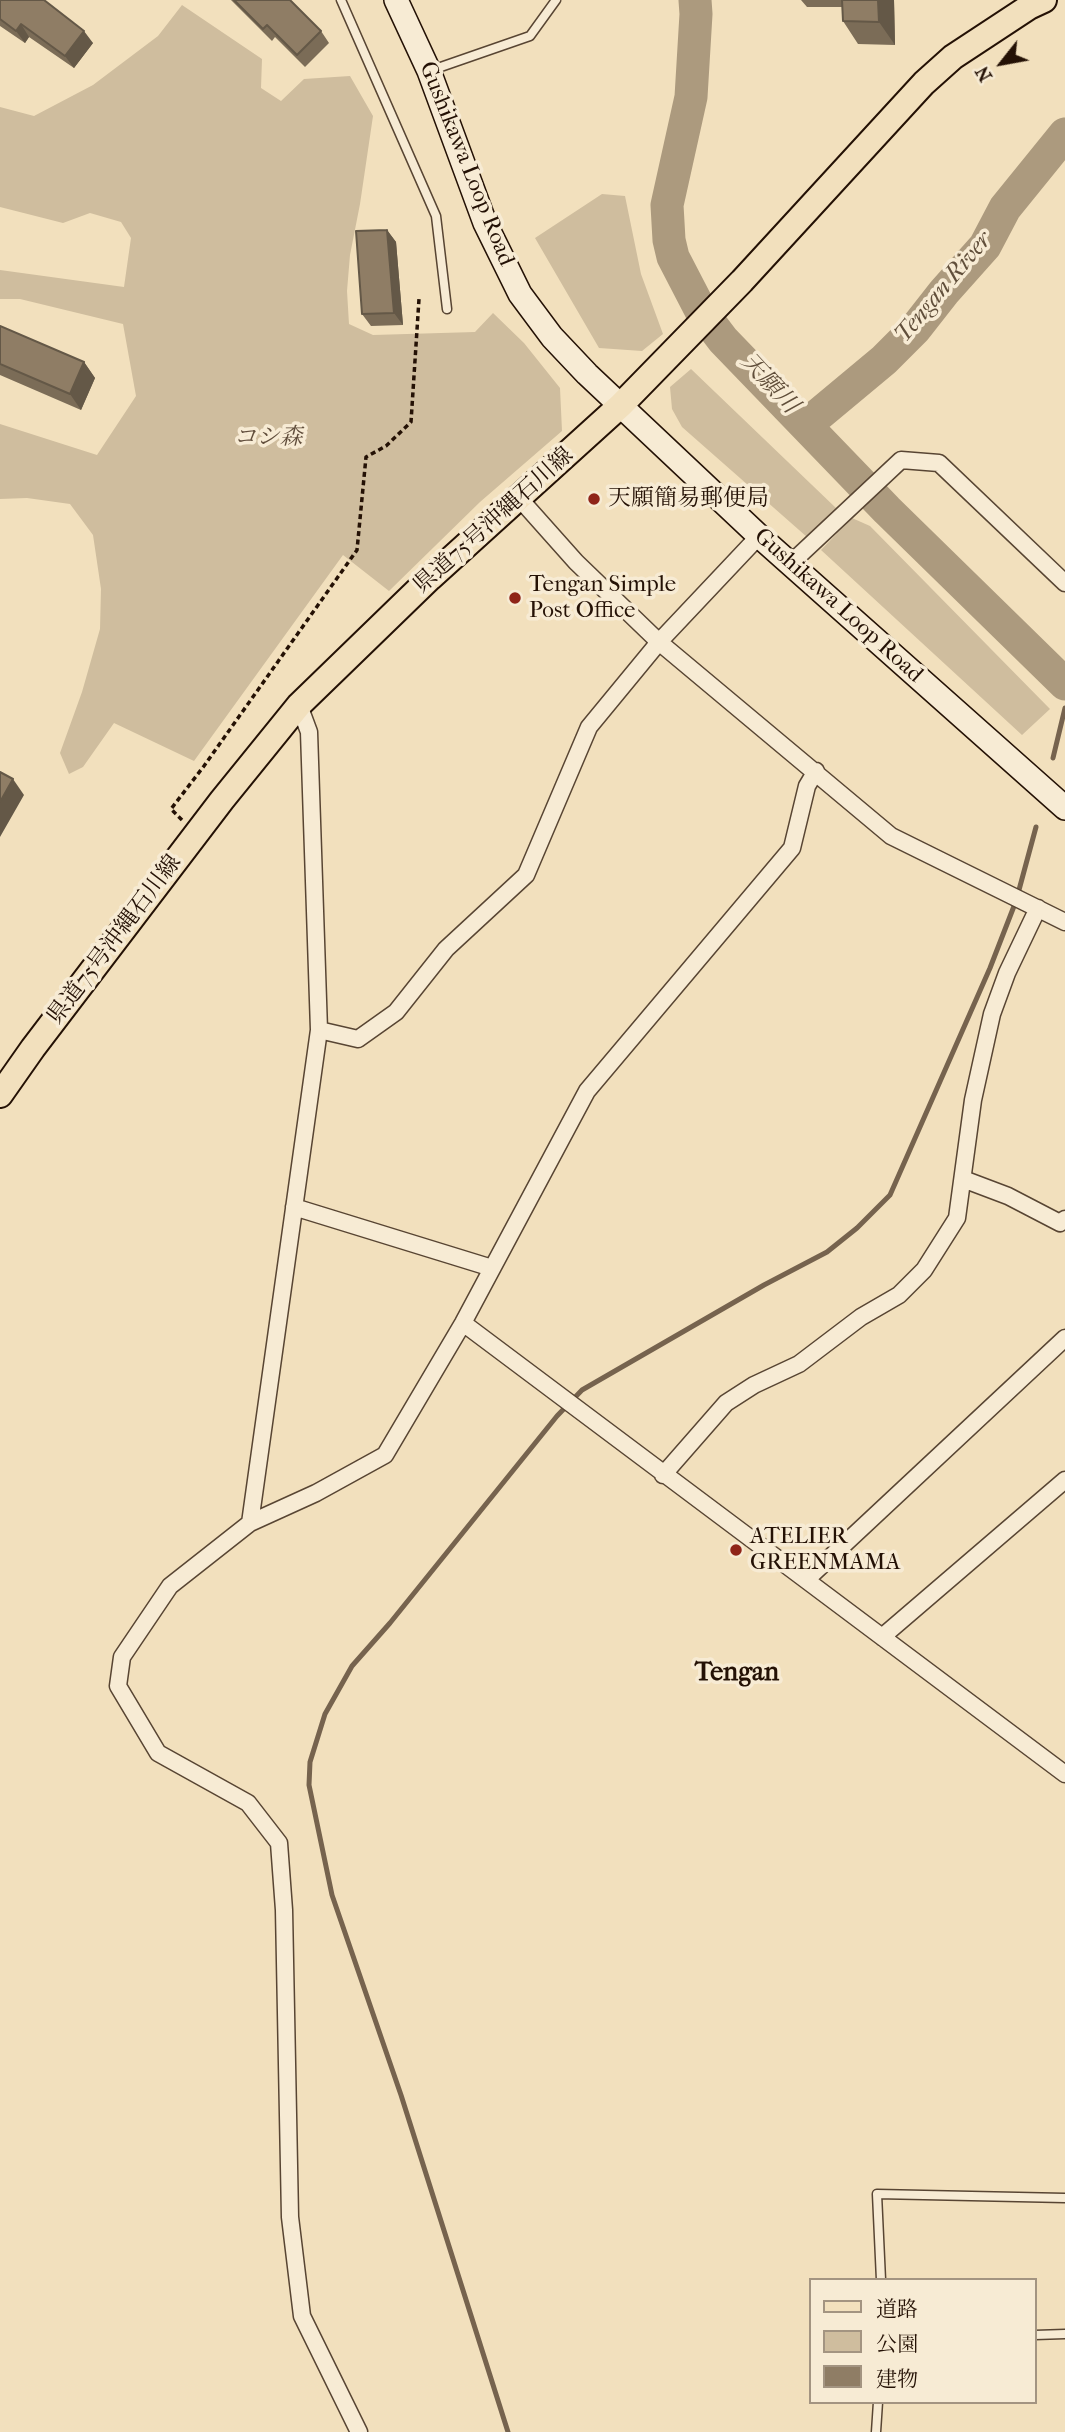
<!DOCTYPE html>
<meta charset="utf-8">
<style>
body{margin:0}
#map{position:relative;width:1065px;height:2432px;overflow:hidden;background:#f2e0bd;font-family:"IM FELL French Canon","Noto Serif JP",serif}
canvas{display:block}
.legend{position:absolute;left:809px;top:2278px;width:228px;height:126px;box-sizing:border-box;background:#f7ebd4;border:2px solid #a39481;margin:0;padding:9px 12px;list-style:none;font-size:21px;color:#241105}
.legend li{display:flex;align-items:center;gap:14px;height:35px}
.legend b{width:35px;border:2px solid #a39481}
.north{position:absolute;left:967px;top:28px;width:70px;height:70px;-webkit-text-stroke:5px #f7ebd4;paint-order:stroke;rotate:239deg;font-size:19px;font-weight:700;line-height:28px;text-align:center;color:#241105}
.north::after{content:'';display:block;margin:auto;width:24px;height:32px;background:#241105;clip-path:polygon(50% 0,100% 100%,50% 72%,0 100%)}
</style>
<div id="map">
<canvas width="1065" height="2432"></canvas>
<ul class="legend">
<li><b style="height:9px;background:#f2e0bd"></b>道路</li>
<li><b style="height:19px;background:#cfbd9e"></b>公園</li>
<li><b style="height:19px;background:#8f7d65"></b>建物</li>
</ul>
<div class="north">N</div>
</div>
<script>
const ctx = document.querySelector('canvas').getContext('2d');
ctx.lineJoin = 'round';
function fillPath(path, color) { ctx.fillStyle = color; ctx.fill(path, 'evenodd'); }
const shape = rows => new Path2D(rows.map(r => 'M' + r).join(''));
function stroke(path, color, width, dash) { ctx.strokeStyle = color; ctx.lineWidth = width; ctx.lineCap = dash ? 'butt' : 'round'; ctx.setLineDash(dash || []); ctx.stroke(path); }
function label(font, color, halo, rows, align = 'center') {
  ctx.font = font + ' "IM FELL French Canon","Noto Serif JP",serif'; ctx.lineWidth = 7; ctx.setLineDash([]); ctx.textBaseline = 'middle'; ctx.strokeStyle = halo; ctx.fillStyle = color; for (const [text, x, y, turn = 0] of rows) {
    ctx.save(); ctx.translate(x, y); ctx.rotate((+turn || 0) * Math.PI / 180); ctx.textAlign = isNaN(turn) ? turn : align; if (halo) ctx.strokeText(text, 0, 0); ctx.fillText(text, 0, 0); ctx.restore();
  }
}
const green = shape([
 [182,5,262,59,261,88,281,101,304,79,350,76,373,116,360,204,350,255,347,291,349,324,373,335,475,332,493,313,524,343,560,388,562,431,480,502,389,591,343,555,194,761,114,723,83,767,69,774,60,753,82,692,100,629,101,589,93,535,70,504,27,498,0,499,0,424,97,455,136,396,123,324,20,299,0,299,0,270,124,287,131,238,121,222,90,213,63,223,0,207,0,107,34,116,93,85,158,36],
 [602,194,625,196,641,274,663,334,642,351,599,348,535,238],
 [691,369,836,508,807,537,682,427,672,409,670,387],
 [852,518,870,526,1050,709,1022,735,821,550]
]);
const stream = shape([
 [1053,758,1065,708],
 [508,2432,401,2095,332,1895,309,1785,310,1762,325,1714,352,1666,390,1623,557,1416,582,1390,764,1285,827,1252,857,1228,890,1195,990,968,1016,901,1036,827]
]);
const river = shape([
 [695,0,696,14,691,97,667,205,669,240,673,257,701,311,723,340,887,510,1065,684],
 [806,425,884,360,915,329,944,292,985,246,1005,208,1065,134]
]);
const path = shape([
 [182,820,171,809,204,766,357,550,366,457,386,446,411,422,419,299]
]);
const lane = shape([
 [341,0,436,216,447,309],
 [432,70,530,36,556,0],
 [881,2280,877,2194,1065,2198],
 [1035,2335,1065,2334],
 [876,2432,878,2402]
]);
const street = shape([
 [519,498,576,562,659,642,891,836,1065,922],
 [790,564,901,460,939,463,1065,583],
 [319,1030,358,1039,396,1012,446,949,526,875,589,727,659,642,759,536],
 [963,1179,1008,1196,1060,1223,1065,1219],
 [294,1207,492,1268],
 [463,1323,1065,1774],
 [663,1475,726,1403,754,1385,799,1364,861,1317,899,1295,924,1270,957,1218,973,1100,992,1014,1007,973,1038,908],
 [250,1523,319,1030,309,732,299,705],
 [806,1580,1065,1338],
 [882,1637,1065,1480],
 [359,2432,302,2316,290,2217,284,1910,279,1843,248,1803,158,1753,118,1686,122,1657,170,1586,250,1523,316,1493,385,1455,463,1323,587,1091,792,848,807,786,816,771]
]);
const secondary = shape([
 [396,0,429,71,485,223,520,294,552,337,587,374,759,536,1065,808]
]);
const primary = shape([
 [0,1095,33,1048,222,800,299,705,430,578,621,405,742,281,924,83,953,57,1029,7,1044,0]
]);
const wall = shape([
 [0,0,93,43,74,68,29,37,25,43,0,26],
 [231,0,290,0,321,31,329,43,305,67,275,37,272,41],
 [801,0,894,0,895,45,858,44,843,21,842,7,807,7],
 [387,230,396,242,403,325,371,326,362,314],
 [0,326,84,362,95,378,81,410,0,375]
]);
const shadedWall = shape([
 [878,0,894,0,895,45,879,22],
 [21,24,29,37,25,43,16,31],
 [84,31,93,43,74,68,65,56],
 [387,230,396,242,403,325,394,313],
 [84,362,95,378,81,410,70,394],
 [13,779,24,795,0,837,0,802]
]);
const building = shape([
 [0,0,44,0,84,31,65,56,21,24,16,31,0,19,0,0],
 [234,0,290,0,321,31,297,55,267,25,263,29,234,0],
 [842,0,878,0,879,22,843,21,842,0],
 [387,230,394,313,362,314,356,231,387,230],
 [0,326,84,362,70,394,0,364,0,326],
 [0,772,13,779,0,802,0,772]
]);
const markers = [
 [594,499,7,"#8f2418"],
 [515,598,7,"#8f2418"],
 [736,1550,7,"#8f2418"]
];
const streetNames = [
 ["Gushikawa Loop Road",466,164,68],
 ["県道75号沖縄石川線",494,521,-42],
 ["Gushikawa Loop Road",838,606,42],
 ["県道75号沖縄石川線",115,940,-53]
];
const parkNames = [
 ["コシ森",268,438]
];
const poiNames = [
 ["天願簡易郵便局",608,499],
 ["Tengan Simple",529,585],
 ["Post Office",529,611],
 ["ATELIER",750,1537],
 ["GREENMAMA",750,1563]
];
const waterNames = [
 ["Tengan River",944,288,-50],
 ["天願川",769,384,47]
];
const quarterNames = [
 ["Tengan",737,1674]
];
fillPath(green, '#cfbd9e');
stroke(stream, '#76634e', 5);
stroke(river, '#ac9a7e', 33);
stroke(lane, '#584533', 11);
stroke(street, '#584533', 19);
stroke(secondary, '#241105', 26);
stroke(primary, '#241105', 28);
stroke(path, '#241105', 3.5, [5, 3.5]);
stroke(lane, '#f7ebd4', 8);
stroke(street, '#f7ebd4', 16);
stroke(secondary, '#f7ebd4', 23);
stroke(primary, '#f2e0bd', 24);
fillPath(wall, '#7b6c57');
fillPath(shadedWall, '#645847');
fillPath(building, '#8f7d65');
stroke(building, '#645847', 2);
for (const [x, y, r, color] of markers) { const dot = new Path2D(); dot.arc(x, y, r, 0, 2 * Math.PI); ctx.fillStyle = color; ctx.fill(dot); stroke(dot, '#f7ebd4', 2.5); }
label('23px', '#241105', '#f7ebd4', streetNames);
label('italic 23px', '#604d3b', '#f7ebd4', parkNames);
label('23px', '#241105', '#f7ebd4', poiNames, 'left');
label('italic 24px', '#614f3b', '#f7ebd4', waterNames);
label('bold 26px', '#241105', '#f7ebd4', quarterNames);
</script>
